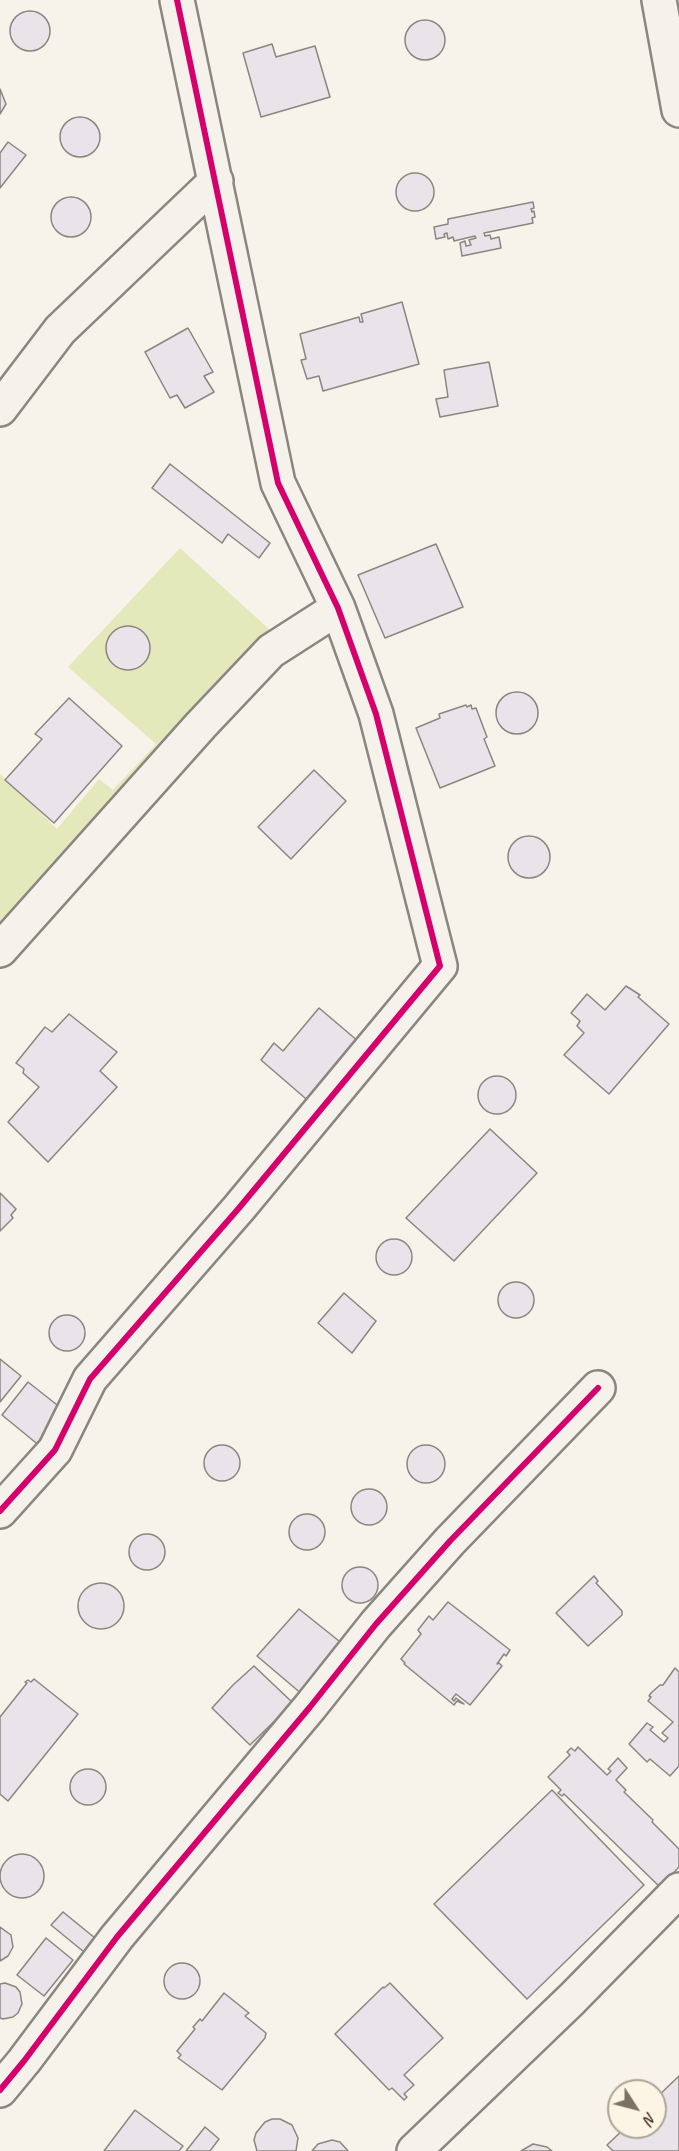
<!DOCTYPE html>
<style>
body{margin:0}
#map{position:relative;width:679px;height:2151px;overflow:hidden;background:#f7f3ea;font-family:Caveat,sans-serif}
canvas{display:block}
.north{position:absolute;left:607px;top:2079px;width:60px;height:60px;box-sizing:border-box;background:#fcf5e5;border:2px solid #afa495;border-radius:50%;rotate:126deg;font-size:16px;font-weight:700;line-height:24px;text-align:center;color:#3b2a1e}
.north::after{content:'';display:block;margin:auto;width:21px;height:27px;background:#7d7065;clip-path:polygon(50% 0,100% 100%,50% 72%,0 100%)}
</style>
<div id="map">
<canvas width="679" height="2151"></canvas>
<div class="north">N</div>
</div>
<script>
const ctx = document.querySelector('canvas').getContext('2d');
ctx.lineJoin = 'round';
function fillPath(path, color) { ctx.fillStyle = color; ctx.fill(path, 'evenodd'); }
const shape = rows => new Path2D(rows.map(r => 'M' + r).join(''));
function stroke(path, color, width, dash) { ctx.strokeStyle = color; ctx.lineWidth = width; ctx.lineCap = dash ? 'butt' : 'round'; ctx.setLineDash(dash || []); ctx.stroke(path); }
const green = shape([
 [180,548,270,630,0,926,0,774,57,829,99,779,113,790,156,744,68,667]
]);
const building = shape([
 '10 31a20 20 0 1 1 40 0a20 20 0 1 1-40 0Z',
 '405 40a20 20 0 1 1 40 0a20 20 0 1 1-40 0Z',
 [272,44,276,57,315,46,330,97,261,117,243,53,272,44],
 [0,89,6,104,0,114,0,89],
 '60 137a20 20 0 1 1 40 0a20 20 0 1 1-40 0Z',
 [8,142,26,155,0,188,0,153,8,142],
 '396 192a19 19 0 1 1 38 0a19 19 0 1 1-38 0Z',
 '51 217a20 20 0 1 1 40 0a20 20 0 1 1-40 0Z',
 [533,202,534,208,531,209,532,212,534,211,535,217,532,218,533,223,484,233,485,236,490,235,491,239,499,237,501,248,462,256,460,243,465,241,466,246,471,245,469,240,476,238,475,236,454,241,453,237,448,239,447,233,444,234,445,237,436,239,434,227,448,224,448,219,533,202],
 [402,302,419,364,323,391,319,376,307,379,301,360,306,359,300,334,359,317,360,322,363,322,361,314,402,302],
 [188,328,213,372,204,376,214,392,185,408,177,395,170,398,145,352,188,328],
 [489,362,498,406,440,417,436,399,448,397,444,370,489,362],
 [170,464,270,543,259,558,228,534,222,543,152,488,170,464],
 [436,544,463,607,385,638,358,575,436,544],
 '106 648a22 22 0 1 1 44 0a22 22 0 1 1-44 0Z',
 '496 713a21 21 0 1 1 42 0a21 21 0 1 1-42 0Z',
 [69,698,122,746,54,823,5,780,42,739,35,734,69,698],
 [466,705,467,707,471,705,472,709,476,708,487,737,484,739,495,766,440,788,416,728,440,718,439,714,466,705],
 [314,770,346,801,291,859,258,827,314,770],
 '508 857a21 21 0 1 1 42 0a21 21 0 1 1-42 0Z',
 [626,986,640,995,638,997,669,1024,609,1094,564,1055,584,1033,577,1026,580,1021,571,1013,587,994,605,1010,626,986],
 [319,1008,365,1047,312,1104,261,1060,274,1043,283,1051,319,1008],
 [69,1014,117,1052,100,1071,117,1087,48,1162,8,1122,39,1087,23,1073,24,1069,16,1063,45,1027,52,1032,69,1014],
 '478 1095a19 19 0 1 1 38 0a19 19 0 1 1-38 0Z',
 [490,1129,537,1173,454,1261,406,1218,490,1129],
 [0,1193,16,1209,11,1215,13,1218,0,1231,0,1193],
 '376 1257a18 18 0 1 1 36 0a18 18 0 1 1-36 0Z',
 '498 1300a18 18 0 1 1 36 0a18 18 0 1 1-36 0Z',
 [344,1293,376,1321,352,1353,318,1323,344,1293],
 '49 1333a18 18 0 1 1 36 0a18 18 0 1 1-36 0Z',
 [0,1359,21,1376,0,1402,0,1359],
 [28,1382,66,1412,41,1447,2,1415,28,1382],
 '407 1464a19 19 0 1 1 38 0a19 19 0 1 1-38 0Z',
 '204 1463a18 18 0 1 1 36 0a18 18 0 1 1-36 0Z',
 '351 1507a18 18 0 1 1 36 0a18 18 0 1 1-36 0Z',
 '289 1532a18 18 0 1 1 36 0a18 18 0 1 1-36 0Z',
 '129 1552a18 18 0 1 1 36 0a18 18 0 1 1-36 0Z',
 '342 1585a18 18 0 1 1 36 0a18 18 0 1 1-36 0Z',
 [594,1576,598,1581,596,1583,622,1611,622,1615,588,1646,556,1613,594,1576],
 '78 1606a23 23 0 1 1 46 0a23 23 0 1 1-46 0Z',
 [448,1602,510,1650,506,1656,504,1654,497,1664,499,1663,502,1666,470,1705,456,1694,452,1699,454,1701,456,1698,464,1704,457,1701,454,1705,404,1664,405,1663,401,1659,421,1634,418,1630,429,1616,433,1620,448,1602],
 [299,1609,344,1645,303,1695,257,1656,299,1609],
 [254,1666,293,1703,250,1745,212,1708,233,1685,254,1666],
 [675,1668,679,1672,679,1766,670,1776,650,1759,647,1762,629,1744,647,1723,653,1727,650,1730,664,1742,668,1738,662,1733,673,1722,648,1701,651,1697,649,1696,651,1693,660,1685,663,1685,675,1668],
 [34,1679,78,1714,8,1801,0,1794,0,1717,27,1683,25,1682,28,1680,31,1682,34,1679],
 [578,1747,607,1775,611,1771,608,1769,618,1758,627,1768,616,1780,626,1790,624,1792,653,1820,652,1822,679,1849,679,1867,660,1887,564,1794,562,1796,558,1793,561,1790,548,1777,570,1755,567,1752,571,1748,575,1751,578,1747],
 '70 1787a18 18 0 1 1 36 0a18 18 0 1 1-36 0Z',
 [552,1790,644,1885,527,1999,434,1904,552,1790],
 '0 1876a22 22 0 1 1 44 0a22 22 0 1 1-44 0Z',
 [63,1912,95,1938,84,1952,51,1925,63,1912],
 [0,1927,11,1935,13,1947,8,1956,0,1961,0,1927],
 [46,1938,73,1960,44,1996,17,1975,46,1938],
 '164 1981a18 18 0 1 1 36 0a18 18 0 1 1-36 0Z',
 [5,1983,16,1987,20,1992,22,2004,18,2013,13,2017,3,2019,0,2018,0,1984,5,1983],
 [390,1983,443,2038,404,2075,414,2085,404,2094,407,2097,404,2100,392,2088,389,2090,335,2034,383,1987,384,1988,390,1983],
 [224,1993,249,2013,245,2016,266,2033,265,2038,222,2090,178,2058,181,2055,177,2051,195,2029,193,2027,200,2019,202,2021,224,1993],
 [679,2076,679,2151,613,2151,607,2145,626,2127,655,2127,655,2099,679,2076],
 [135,2110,183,2146,179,2151,104,2151,135,2110],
 [272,2119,280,2119,292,2125,298,2138,296,2151,257,2151,254,2140,256,2133,265,2122,272,2119],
 [205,2127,219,2139,210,2151,186,2151,205,2127],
 [332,2140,340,2142,348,2151,312,2151,318,2144,332,2140],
 [533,2144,547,2147,552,2151,521,2151,533,2144]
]);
const street = shape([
 [659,0,679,110],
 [0,409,60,330,216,181],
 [0,950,201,725,271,651,338,608],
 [0,1511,55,1450,90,1379,239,1208,440,966,376,714,338,608,278,483,177,0],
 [0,2090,24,2061,117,1937,310,1707,376,1624,450,1541,598,1388],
 [414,2151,572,1999,679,1890]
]);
const cycleway = shape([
 [0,1511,55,1450,90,1379,239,1208,440,966,376,714,338,608,278,483,177,0],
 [0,2090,24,2061,117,1937,310,1707,376,1624,450,1541,598,1388]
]);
fillPath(green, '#e3e9ba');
fillPath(building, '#e9e4ea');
stroke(building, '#8b867f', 1.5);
stroke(street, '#8b867f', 38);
stroke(street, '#f5f2ec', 33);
stroke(cycleway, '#d6006c', 6);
</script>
